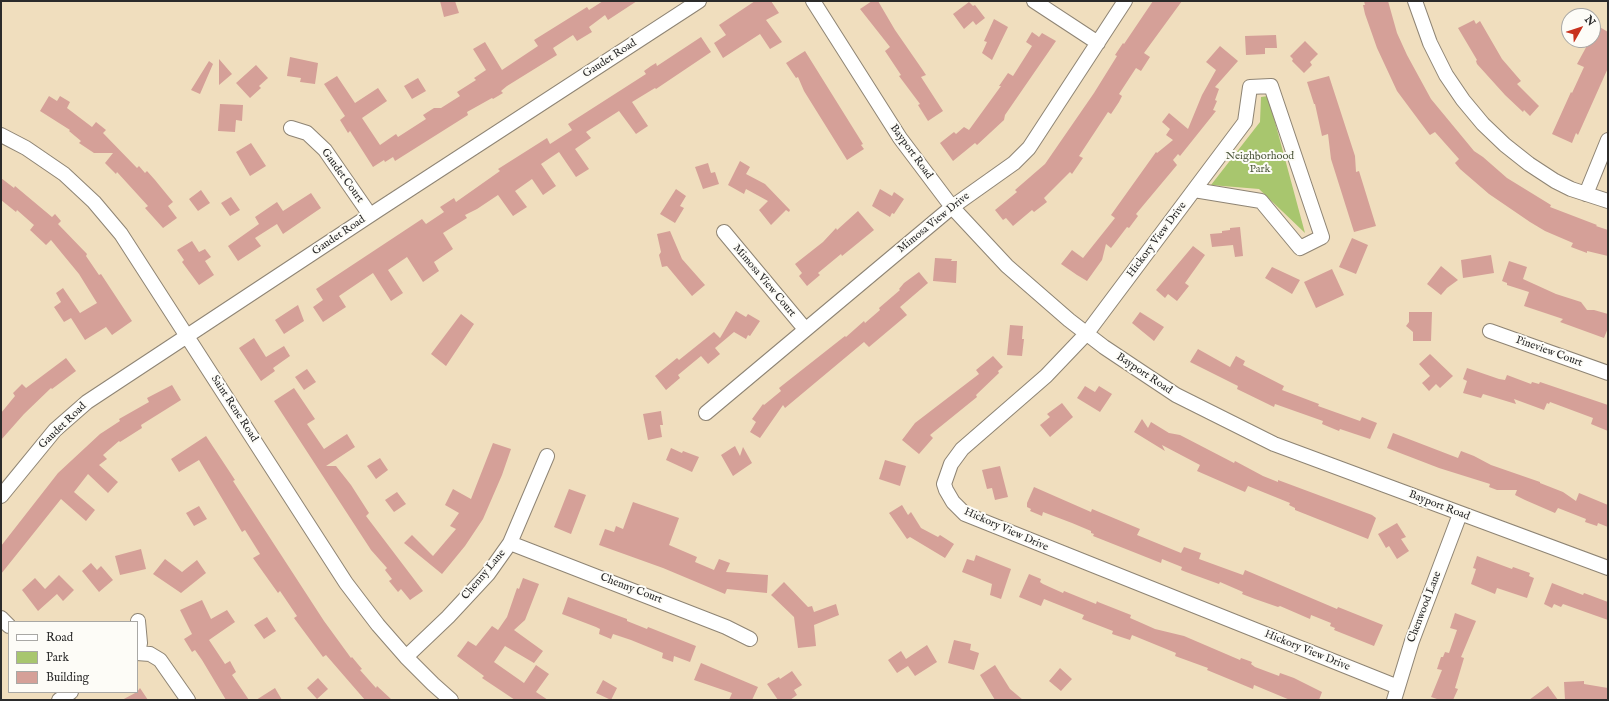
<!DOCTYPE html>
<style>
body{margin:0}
#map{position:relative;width:1609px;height:701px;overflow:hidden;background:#f0debe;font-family:"IM FELL English",serif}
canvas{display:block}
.frame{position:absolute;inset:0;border:2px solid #2b2b2b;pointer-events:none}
.legend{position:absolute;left:8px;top:621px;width:130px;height:72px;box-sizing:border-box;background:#fdfcf7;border:1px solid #a9a8a5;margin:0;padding:5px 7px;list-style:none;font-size:12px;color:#2b2b2b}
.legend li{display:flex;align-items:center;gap:8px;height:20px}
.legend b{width:20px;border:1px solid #a9a8a5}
.north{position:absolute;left:1561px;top:8px;width:40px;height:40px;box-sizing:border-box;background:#fdfcf7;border:1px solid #a9a8a5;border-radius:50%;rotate:51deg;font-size:11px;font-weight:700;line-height:16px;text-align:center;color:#2b2b2b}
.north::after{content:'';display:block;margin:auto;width:14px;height:18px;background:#c8321e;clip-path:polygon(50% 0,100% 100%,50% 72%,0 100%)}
</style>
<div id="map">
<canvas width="1609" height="701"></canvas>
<div class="frame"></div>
<ul class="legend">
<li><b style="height:5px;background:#fff"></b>Road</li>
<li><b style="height:11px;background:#a8c66e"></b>Park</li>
<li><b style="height:11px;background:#d5a098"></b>Building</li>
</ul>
<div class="north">N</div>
</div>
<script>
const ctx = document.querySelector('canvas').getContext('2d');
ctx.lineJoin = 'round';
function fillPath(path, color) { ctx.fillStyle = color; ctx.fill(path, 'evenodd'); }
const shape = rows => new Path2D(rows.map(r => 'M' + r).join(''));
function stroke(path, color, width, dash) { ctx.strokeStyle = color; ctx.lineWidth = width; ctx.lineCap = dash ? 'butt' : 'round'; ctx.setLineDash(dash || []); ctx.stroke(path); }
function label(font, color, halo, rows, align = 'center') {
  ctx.font = font + ' "IM FELL English",serif'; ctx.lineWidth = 4; ctx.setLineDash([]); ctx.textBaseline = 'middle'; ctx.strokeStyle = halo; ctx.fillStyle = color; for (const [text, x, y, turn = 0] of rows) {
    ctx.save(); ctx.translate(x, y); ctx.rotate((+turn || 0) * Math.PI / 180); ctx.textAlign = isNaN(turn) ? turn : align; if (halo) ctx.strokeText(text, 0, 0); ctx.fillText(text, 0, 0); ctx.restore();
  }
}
const green = shape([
 [1268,96,1305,233,1259,189,1211,185,1260,122,1261,97]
]);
const building = shape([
 [440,1,455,1,459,13,444,17],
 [603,1,637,1,608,20,605,15,589,27,592,32,577,41,573,35,553,48,557,55,507,86,501,91,503,93,493,99,492,98,467,112,468,115,395,161,393,157,385,162,384,160,373,167,350,131,348,133,340,120,345,116,324,84,337,76,355,103,378,88,387,101,362,118,380,145,396,134,398,137,426,119,423,115,434,108,441,108,460,96,457,92,476,80,474,78,486,70,473,49,485,42,502,70,538,46,534,40,587,7,589,10],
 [755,1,771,1,779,13,766,20,782,42,770,49,760,34,723,58,714,43,726,35,719,25],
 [872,1,878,1,895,30,922,69,926,75,921,77,943,111,928,121,918,105,920,104,899,76,901,75,885,51,890,47,860,9],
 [1153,1,1182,1,1144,53,1150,57,1141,71,1136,68,1119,94,1122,96,1119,102,1111,114,1108,112,1079,156,1083,158,1072,174,1070,172,1044,198,1047,202,1034,212,1032,210,1013,226,1006,218,1003,220,995,210,1017,192,1015,190,1045,164,1094,93,1117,56,1115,55,1123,43,1124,44],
 [1364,1,1388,1,1397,33,1407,55,1431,99,1474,151,1483,157,1507,178,1551,205,1550,207,1597,225,1596,226,1608,230,1608,256,1587,251,1587,253,1571,247,1573,243,1545,231,1530,222,1489,194,1460,169,1455,163,1459,159,1435,132,1430,135,1429,134,1397,91,1377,48,1365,14,1363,5,1365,5],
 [969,2,973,6,975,5,985,18,976,25,973,21,964,29,953,14],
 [994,19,1008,27,992,60,982,53,987,42,984,41],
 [1474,20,1476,24,1480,21,1502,59,1521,81,1517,84,1539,106,1530,116,1524,110,1523,112,1505,95,1477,64,1476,61,1477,60,1458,28],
 [1593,23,1608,32,1608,68,1578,135,1576,133,1572,143,1552,134,1571,92,1572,93,1584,67,1577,64,1590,40,1593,40],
 [1032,32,1039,37,1042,33,1056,41,1005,115,1004,120,977,145,975,143,953,161,940,143,954,132,956,134,964,127,969,130,1001,86,999,86,1008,73,1013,76,1032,46,1026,42],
 [1276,35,1277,48,1265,48,1265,54,1246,55,1245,36],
 [701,37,711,52,656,89,655,88,632,102,648,126,636,134,619,111,586,132,591,138,575,149,589,169,576,177,559,152,541,164,556,186,543,195,532,179,515,191,527,207,513,216,498,195,477,209,465,215,467,218,443,233,453,249,434,262,439,271,423,282,407,257,388,270,403,293,391,301,373,273,339,296,346,307,323,322,313,307,323,300,316,289,422,219,426,224,444,212,440,207,454,198,456,202,500,171,498,169,547,138,550,144,572,130,568,124,646,74,644,71,651,66,656,63,657,66],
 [1305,41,1318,54,1310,62,1312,65,1304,73,1292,61,1293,59,1290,56],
 [1220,46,1238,61,1215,87,1219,89,1215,100,1217,101,1213,110,1216,111,1180,156,1178,154,1173,160,1177,165,1136,214,1138,216,1129,228,1127,227,1111,248,1106,244,1102,260,1087,281,1077,275,1061,264,1072,250,1083,258,1115,218,1111,215,1156,152,1157,153,1173,140,1166,135,1170,129,1162,122,1169,113,1188,129,1202,95,1216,70,1206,62],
 [805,51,863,144,861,145,864,149,847,160,804,91,798,77,796,78,786,63],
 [290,57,318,63,315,84,300,82,301,78,287,76],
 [219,59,232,74,219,85],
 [209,61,213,64,200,94,191,90],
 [256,65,268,78,259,86,261,88,250,98,236,83],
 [1329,76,1355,156,1356,172,1359,171,1376,226,1354,232,1331,159,1328,134,1322,136,1315,104,1314,104,1307,82],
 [418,78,426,91,412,99,404,86],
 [49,96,57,101,60,96,70,102,67,108,92,127,96,122,106,130,103,133,137,168,139,166,145,173,147,171,155,180,173,202,168,206,177,218,163,228,145,208,148,206,117,172,116,174,105,163,113,153,94,153,79,143,81,141,69,131,70,130,40,111],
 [220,104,243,105,242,121,236,120,235,132,218,131],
 [251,143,266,166,250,176,236,152],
 [740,161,750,167,746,174,765,184,790,210,789,212,786,210,771,225,759,210,768,201,746,189,744,194,728,185],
 [708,163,711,173,715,172,719,184,703,189,695,167],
 [1,178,14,188,15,186,52,217,55,214,61,221,58,224,87,254,86,256,99,275,101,274,132,321,112,335,106,327,85,340,71,318,64,322,54,307,61,302,56,293,63,288,80,313,97,303,79,274,51,240,46,245,30,230,34,225,17,210,16,212,1,200],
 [676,189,686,196,680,206,684,208,675,223,660,214],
 [880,189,892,196,894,192,904,199,894,214,892,213,890,217,872,206],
 [201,190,210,203,198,211,189,199],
 [311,193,321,208,283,234,277,224,255,238,261,246,238,261,228,246,259,224,255,217,277,202,283,211],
 [231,197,240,210,230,216,221,203],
 [858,211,874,230,842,256,841,254,818,273,820,275,807,286,799,276,802,273,795,264,823,242,836,228,837,230],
 [1240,227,1243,256,1235,257,1233,245,1212,247,1210,234,1222,233,1222,231,1230,230,1230,228],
 [670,231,682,259,705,285,692,296,667,266,662,267,659,255,661,252,657,234],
 [1352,238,1368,245,1356,274,1339,267],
 [192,241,199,252,205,249,211,257,205,261,214,275,199,285,182,262,184,260,177,250],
 [1193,246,1205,255,1185,283,1189,286,1177,301,1168,294,1165,298,1156,290],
 [1491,255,1494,273,1463,278,1461,260],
 [935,258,952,259,951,261,957,261,956,283,933,281],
 [1509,261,1527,267,1523,279,1556,294,1581,302,1587,310,1594,310,1608,314,1608,328,1604,338,1560,322,1563,319,1524,306,1529,292,1507,285,1507,283,1502,281],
 [1441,266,1458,280,1447,288,1441,295,1427,284],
 [1272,267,1300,280,1292,294,1265,278],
 [1332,269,1344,295,1316,308,1304,282],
 [919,272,928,283,900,307,907,315,869,347,864,342,785,408,783,405,760,438,750,432,756,422,752,419,763,404,764,405,781,391,779,388,845,336,846,337,864,321,865,323,880,310,879,308,900,290,899,289,904,283],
 [298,305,304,321,284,334,275,320],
 [736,311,746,317,748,314,760,321,750,336,748,335,746,339,734,332,715,348,720,354,708,364,701,356,678,375,680,378,666,390,655,376,677,358,679,360,714,332,720,338],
 [1140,312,1164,327,1154,341,1132,323],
 [1409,312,1432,312,1431,341,1413,341,1413,332,1406,326,1409,322],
 [461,314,474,324,446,366,431,354],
 [1010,325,1023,326,1022,339,1024,339,1022,356,1007,355],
 [254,338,266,357,284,346,290,356,273,368,275,371,261,381,239,348],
 [1198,349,1230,367,1236,356,1245,361,1243,365,1284,386,1282,390,1319,404,1318,406,1360,421,1362,417,1377,423,1370,439,1340,429,1339,431,1322,424,1323,421,1275,404,1274,407,1237,389,1238,386,1190,362],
 [1430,354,1453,376,1440,388,1436,384,1429,391,1422,383,1430,376,1419,364],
 [993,356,1003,367,998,371,999,373,976,395,977,397,930,435,933,438,919,454,902,440,915,423,979,374,976,370],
 [66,358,76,371,52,389,51,388,24,414,1,440,1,413,15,396,13,393,22,384,26,388],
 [1467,368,1499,379,1505,380,1507,375,1531,384,1532,382,1539,384,1540,382,1608,405,1608,431,1591,424,1593,418,1550,402,1549,404,1547,403,1544,410,1514,399,1516,404,1483,394,1481,398,1463,393,1467,381,1463,379],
 [307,369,316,382,304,390,295,377],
 [172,385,181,400,141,425,142,428,120,442,119,441,103,455,107,459,99,465,118,482,108,493,88,474,74,492,95,510,86,521,61,499,1,574,1,546,58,473,100,434,120,421,119,419,149,402,147,398],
 [1085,386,1095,392,1099,386,1112,394,1100,412,1077,398],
 [294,388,315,419,307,424,324,449,347,434,355,447,326,466,336,466,351,485,369,513,366,516,423,591,410,600,401,589,398,592,389,581,392,579,385,570,387,568,371,550,274,401],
 [1062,403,1073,417,1050,437,1040,425,1050,417,1047,414],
 [661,411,663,425,660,425,662,437,648,440,643,414],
 [1142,419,1148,428,1151,422,1169,433,1180,435,1234,463,1235,461,1263,476,1278,482,1278,480,1372,515,1376,518,1368,539,1295,510,1295,508,1289,505,1290,503,1248,486,1245,492,1197,471,1200,465,1162,445,1165,451,1134,432],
 [1393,433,1458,458,1461,451,1474,456,1491,465,1540,482,1540,483,1563,492,1576,501,1579,493,1608,505,1608,527,1598,523,1597,526,1585,522,1586,519,1558,508,1555,513,1525,500,1515,495,1517,490,1497,490,1489,487,1490,484,1439,468,1387,448],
 [206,436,235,480,233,481,324,621,351,658,352,657,362,669,360,670,376,688,377,686,392,700,365,700,326,655,323,657,294,618,297,616,280,591,278,593,253,558,260,554,245,530,242,532,199,460,179,472,171,459],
 [493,443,511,449,502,475,483,519,465,546,442,574,404,543,412,535,433,556,456,529,450,526,459,513,445,505,453,489,471,499],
 [735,446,740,456,743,447,752,463,733,476,721,455],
 [671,448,682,453,683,451,699,457,692,472,666,460],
 [380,458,388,470,376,479,367,466],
 [885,460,906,466,900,486,879,479],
 [1000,466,1008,497,995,500,992,488,987,489,982,470],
 [1034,487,1091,512,1092,509,1140,529,1137,535,1181,553,1184,547,1201,553,1199,559,1243,575,1245,570,1337,609,1338,607,1383,625,1374,646,1334,630,1335,628,1330,626,1331,623,1311,615,1310,619,1280,606,1278,607,1255,599,1242,594,1243,592,1220,582,1219,584,1186,572,1181,570,1182,567,1162,559,1161,563,1093,536,1094,534,1091,533,1091,531,1072,523,1043,512,1042,516,1030,511,1031,509,1027,507,1027,503],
 [569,489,586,495,571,534,554,527],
 [397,492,406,504,394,512,385,500],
 [633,502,679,518,669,545,697,557,695,562,714,570,719,559,730,563,726,572,768,575,767,593,727,589,725,594,663,568,599,545,605,529,614,532,616,526,623,529],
 [902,505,908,515,911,512,921,528,938,537,940,535,954,544,945,558,910,537,907,539,889,513],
 [199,506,207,519,194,526,186,513],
 [1397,523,1406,537,1401,539,1409,551,1397,559,1389,546,1386,548,1378,534],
 [141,549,146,569,120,575,115,556],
 [976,555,1011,569,1001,599,990,595,992,584,962,572,967,559,974,561],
 [1477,556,1512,569,1513,567,1530,573,1529,576,1534,578,1527,598,1497,588,1495,594,1471,584,1476,569,1473,568],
 [165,559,182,572,197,560,206,573,181,593,153,574],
 [91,563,97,570,101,566,113,580,99,592,82,571],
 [1029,574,1041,579,1040,582,1043,584,1063,593,1064,591,1096,604,1097,601,1098,602,1131,615,1130,618,1137,621,1155,629,1184,636,1240,660,1241,658,1252,662,1251,664,1255,667,1279,676,1280,673,1294,678,1322,692,1319,700,1290,700,1254,685,1253,689,1207,670,1208,668,1175,656,1176,653,1132,635,1130,640,1112,634,1113,631,1082,619,1084,615,1044,599,1041,606,1019,597],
 [59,575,74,590,63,601,57,594,38,611,22,590,35,578,45,589],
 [523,578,539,584,525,620,514,630,543,651,534,663,505,646,494,662,524,683,536,665,549,674,536,692,548,700,515,700,482,678,484,676,457,656,468,641,476,646,492,626,498,630,507,617,517,588,519,589],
 [784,582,808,607,812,606,814,612,836,604,839,615,814,625,816,646,798,648,794,617,771,595],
 [1552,583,1583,595,1584,593,1608,602,1608,620,1563,604,1561,607,1554,604,1552,608,1544,604],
 [568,597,627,619,627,621,647,629,648,627,696,646,690,662,674,656,673,662,662,658,663,653,631,640,613,634,611,639,599,634,600,629,596,627,562,614],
 [202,600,211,619,227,610,235,622,209,640,225,664,230,661,236,672,232,675,249,700,226,700,202,660,195,650,192,652,184,639,192,634,180,610],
 [1455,613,1476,621,1461,657,1464,658,1455,688,1458,689,1453,700,1440,700,1431,697,1442,670,1437,669,1441,657,1443,657,1445,652,1449,653,1457,630,1450,628],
 [267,617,276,631,264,639,254,625],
 [954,640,971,644,970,650,979,653,974,670,948,663],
 [927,645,937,662,915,676,908,666,897,673,888,660,901,651,906,659],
 [701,663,758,687,752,700,729,700,732,693,694,680],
 [995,665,1010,689,1023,700,995,700,980,675],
 [1060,668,1072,679,1061,691,1049,681],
 [792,671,802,685,794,690,797,695,790,700,778,700,767,684,779,677,780,679],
 [318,678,328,689,317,699,307,688],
 [603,680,617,688,611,700,596,693],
 [1584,681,1584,684,1608,688,1608,700,1565,700,1564,682],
 [1548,686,1558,700,1529,700],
 [140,688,148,700,122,700,137,692],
 [275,688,282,700,256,700]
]);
const minor = shape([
 [813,1,900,138,952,207,1007,266,1069,320,1104,347,1176,395,1274,444,1608,568],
 [1034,1,1098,43],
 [1415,1,1430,43,1446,75,1463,100,1483,124,1505,145,1529,164,1555,181,1571,189,1608,201],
 [291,128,307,133,325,150,370,215],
 [1,135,26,148,64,174,94,202,121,234,346,583,378,625,406,657,433,684,451,700],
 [1194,190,1261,201,1300,248,1322,237,1271,86,1250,87,1245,122,1194,190,1087,333,1046,376,962,449,951,464,944,484,946,490,953,502,965,514,1398,687],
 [1586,194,1608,140],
 [724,232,805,329],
 [1490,331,1608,373],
 [706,413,952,207,1014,163,1029,148,1125,1],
 [1,496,55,430,87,402,378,210,699,1],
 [510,543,726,627,750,639],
 [1,618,9,626],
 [138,621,140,643,138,653],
 [137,653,150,654,160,660,188,700],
 [406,657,448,617,488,574,510,543,547,456],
 [59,700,71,692],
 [1394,700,1412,641,1460,514]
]);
const streetNames = [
 ["Gaudet Road",610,59,-33],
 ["Bayport Road",911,152,54],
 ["Gaudet Court",342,176,54],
 ["Mimosa View Drive",934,223,-39],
 ["Gaudet Road",339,236,-34],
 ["Hickory View Drive",1157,240,-53],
 ["Mimosa View Court",764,281,50],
 ["Pineview Court",1549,352,20],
 ["Bayport Road",1144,374,34],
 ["Saint Rene Road",234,409,57],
 ["Gaudet Road",63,426,-44],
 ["Bayport Road",1439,506,21],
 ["Hickory View Drive",1006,530,24],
 ["Chenny Lane",484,575,-50],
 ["Chenny Court",631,589,21],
 ["Chenwood Lane",1425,607,-69],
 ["Hickory View Drive",1307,651,22]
];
const parkNames = [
 ["Neighborhood",1260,157],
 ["Park",1260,170]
];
fillPath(green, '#a8c66e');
fillPath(building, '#d5a098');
stroke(minor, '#8e8474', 16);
stroke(minor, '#fff', 14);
label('11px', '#2b2b2b', '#fdfcf7', streetNames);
label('11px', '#505a3f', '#fdfcf7', parkNames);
</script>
